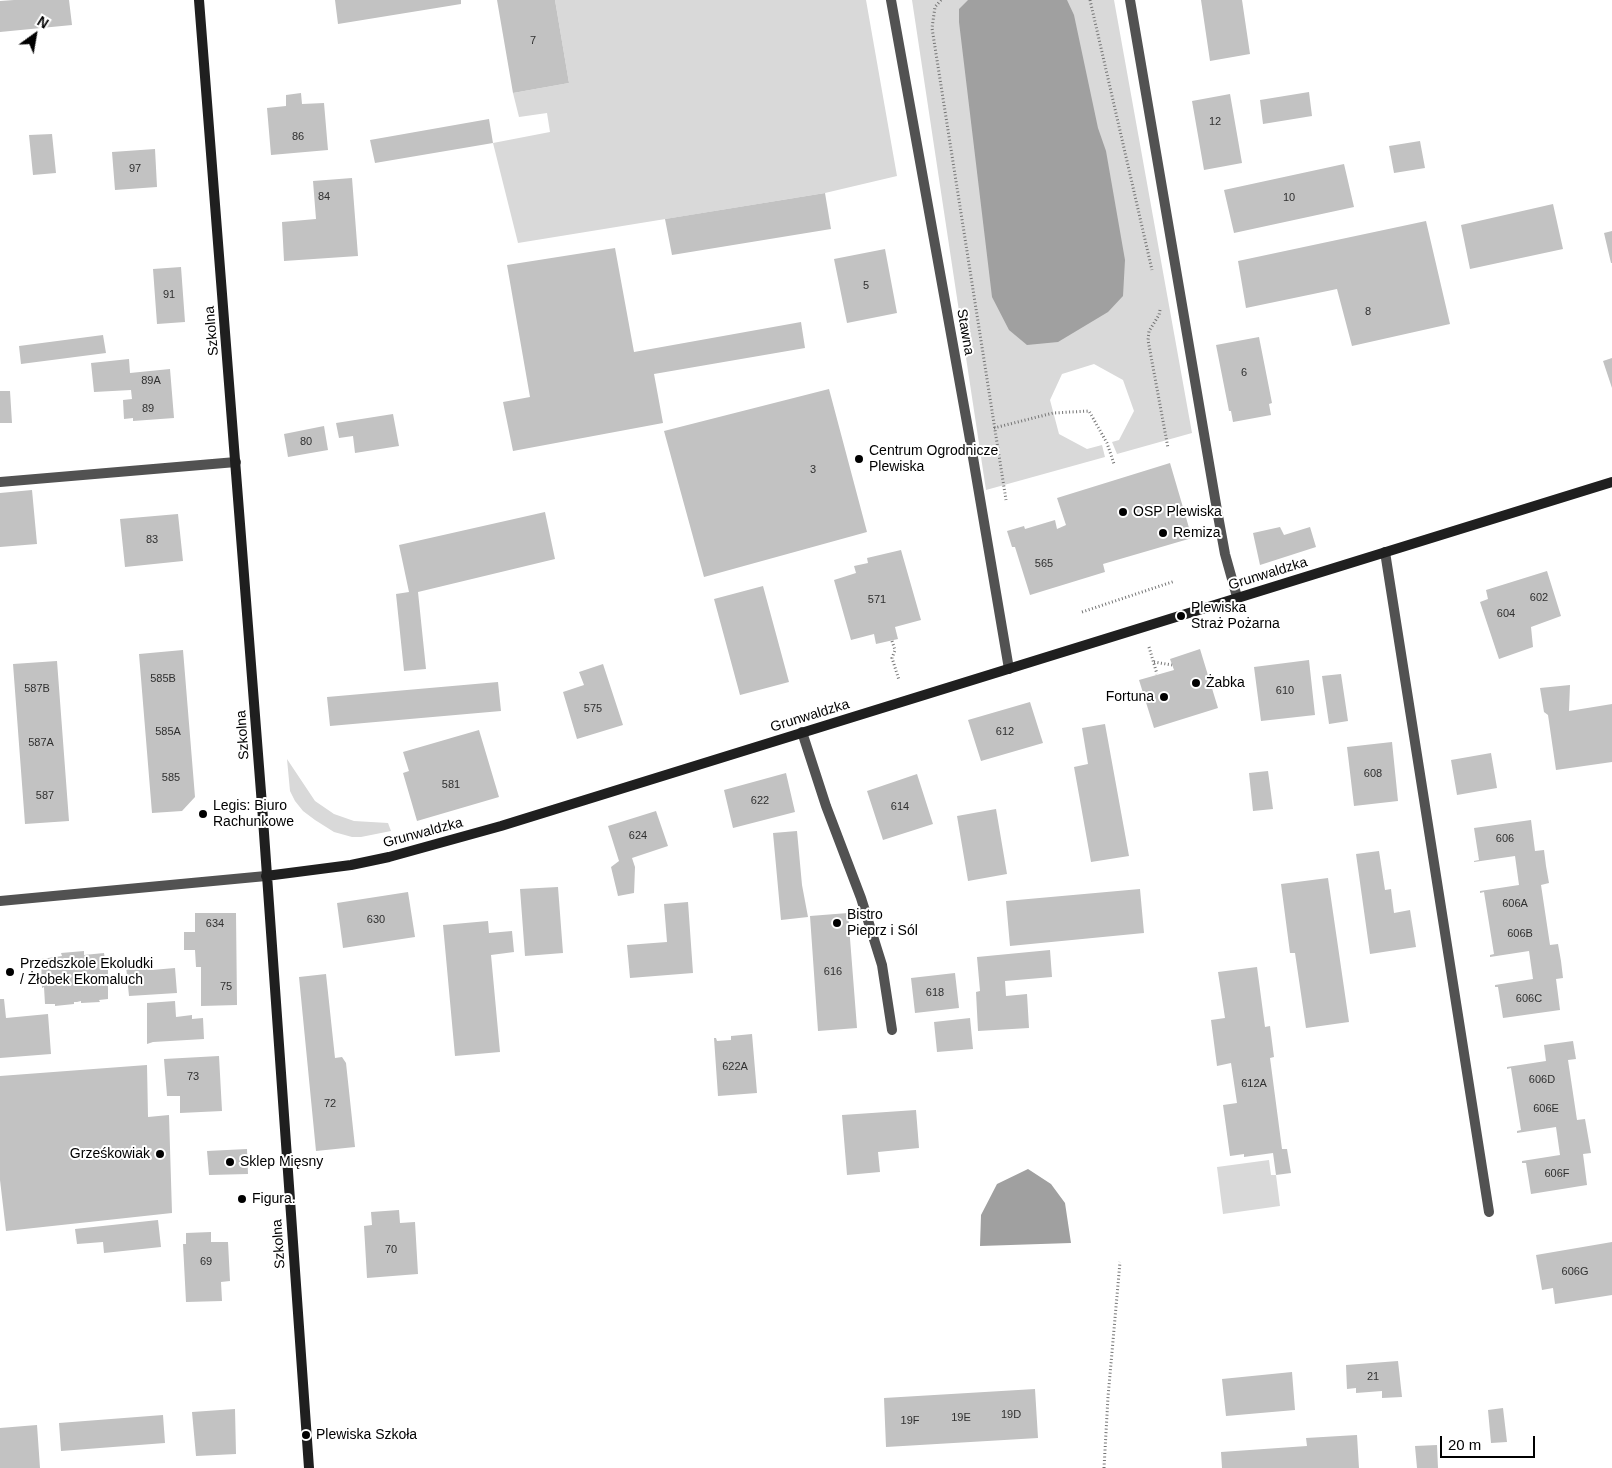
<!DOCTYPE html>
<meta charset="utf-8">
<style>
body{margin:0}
#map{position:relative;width:1612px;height:1468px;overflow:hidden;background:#fff;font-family:Helvetica,sans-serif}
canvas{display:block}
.north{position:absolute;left:10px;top:10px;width:50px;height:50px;-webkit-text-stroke:4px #fff;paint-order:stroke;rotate:32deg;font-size:14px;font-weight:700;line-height:20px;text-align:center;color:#000}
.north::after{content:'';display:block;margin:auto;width:18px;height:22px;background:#000;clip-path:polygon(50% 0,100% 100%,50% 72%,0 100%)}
.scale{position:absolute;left:1440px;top:1436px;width:95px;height:22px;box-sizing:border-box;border:2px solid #000;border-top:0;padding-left:6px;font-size:15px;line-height:18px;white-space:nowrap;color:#000;-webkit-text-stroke:4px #fff;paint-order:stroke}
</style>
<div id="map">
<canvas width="1612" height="1468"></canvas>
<div class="north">N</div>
<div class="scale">20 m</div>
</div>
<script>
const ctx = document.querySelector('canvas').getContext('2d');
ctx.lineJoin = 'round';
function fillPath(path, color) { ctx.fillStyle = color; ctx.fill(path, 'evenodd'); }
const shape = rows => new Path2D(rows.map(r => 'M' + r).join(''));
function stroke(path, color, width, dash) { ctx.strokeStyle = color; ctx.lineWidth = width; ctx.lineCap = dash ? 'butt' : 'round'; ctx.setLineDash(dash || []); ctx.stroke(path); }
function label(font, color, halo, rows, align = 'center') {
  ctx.font = font + ' Helvetica,sans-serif'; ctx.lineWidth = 4; ctx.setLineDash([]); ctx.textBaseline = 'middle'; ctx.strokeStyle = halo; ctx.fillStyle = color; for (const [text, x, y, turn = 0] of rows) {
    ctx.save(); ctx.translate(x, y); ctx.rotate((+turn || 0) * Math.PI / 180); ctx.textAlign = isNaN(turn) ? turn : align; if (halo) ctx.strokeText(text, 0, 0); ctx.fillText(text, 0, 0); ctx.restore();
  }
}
const green = shape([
 [555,0,866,0,897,176,825,193,518,243,493,143,550,132,547,113,519,117,513,93,569,83],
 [912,0,1114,0,1192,433,1117,454,1112,442,1119,440,1134,411,1123,380,1094,364,1062,374,1050,400,1059,434,1087,449,1102,445,1105,457,986,490],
 [287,759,315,801,334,814,354,821,388,823,391,831,361,837,352,837,334,832,315,820,303,811,295,801,290,791],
 [1269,1160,1271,1175,1276,1175,1280,1206,1223,1214,1217,1167]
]);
const water = shape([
 [968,0,1067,0,1074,15,1098,128,1106,151,1125,260,1123,296,1108,312,1058,342,1027,345,1009,330,992,297,959,22,959,9],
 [1028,1169,1051,1184,1065,1203,1071,1243,980,1246,981,1215,997,1184]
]);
const building = shape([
 [14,0,69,0,72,25,0,32,0,1],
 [335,0,461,0,461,4,338,24],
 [497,0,555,0,569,83,513,93],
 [1201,0,1242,0,1250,54,1210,61],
 [1309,92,1312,116,1263,124,1260,100],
 [301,93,302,104,324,103,328,150,271,155,267,108,286,106,286,95],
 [1230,94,1242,163,1204,170,1192,101],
 [489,119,493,143,375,163,370,140],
 [52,134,56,173,33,175,29,135],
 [1420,141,1425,168,1394,173,1389,146],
 [155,149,157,187,115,190,112,152],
 [1344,164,1354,207,1234,233,1224,190],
 [352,178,358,256,284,261,282,222,316,219,313,181],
 [825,193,831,229,672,255,665,219],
 [1553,204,1563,249,1470,269,1461,225],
 [1426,221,1450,324,1352,346,1337,289,1246,308,1238,261],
 [1612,231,1612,263,1611,263,1604,233],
 [615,248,634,352,801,322,805,348,654,374,663,423,513,451,503,402,530,397,507,265],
 [885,249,897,313,847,323,834,259],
 [181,267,185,322,157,324,153,269],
 [103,335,106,353,21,364,19,346],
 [1259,337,1272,403,1269,404,1271,415,1233,422,1231,411,1229,411,1216,345],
 [1612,358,1612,388,1603,361],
 [129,359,130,373,170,369,174,418,133,421,133,418,124,419,123,400,132,399,131,390,94,392,91,363],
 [829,389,867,532,704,577,664,431],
 [0,391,10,391,12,423,0,423],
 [393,414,399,446,355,453,353,436,339,438,336,423],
 [324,426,328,450,288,457,284,434],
 [1170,463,1192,538,1103,564,1105,572,1030,595,1015,547,1012,547,1007,531,1024,526,1025,529,1055,520,1057,529,1066,525,1057,498],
 [32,490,37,544,0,547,0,493],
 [545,512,555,559,418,592,426,669,404,671,396,594,409,592,399,545],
 [178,514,183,561,125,567,120,519],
 [1280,527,1284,535,1310,527,1316,547,1260,565,1253,533],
 [901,550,921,620,895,627,898,639,876,644,874,634,851,640,834,580,856,573,854,566,868,563,867,558],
 [1547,571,1561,616,1531,627,1533,647,1499,659,1480,602,1488,599,1486,590],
 [763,586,789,682,740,695,714,599],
 [1200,649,1218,708,1154,728,1139,680,1174,670,1170,659],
 [183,650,195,797,182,811,152,813,139,654],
 [1309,660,1315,715,1261,721,1254,667],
 [57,661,69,821,25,824,13,664],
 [603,664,623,725,577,739,563,692,584,685,579,672],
 [1341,674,1348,721,1329,724,1322,676],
 [498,682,501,711,330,726,327,697],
 [1570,685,1569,711,1612,704,1612,762,1556,770,1548,715,1544,712,1540,688],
 [1030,702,1043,743,981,761,968,720],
 [1105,724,1129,856,1091,862,1074,767,1088,764,1082,728],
 [479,730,499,797,417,821,403,773,409,771,403,752],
 [1392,742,1398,801,1354,806,1347,747],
 [1491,753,1497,788,1457,795,1451,760],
 [1268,771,1273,809,1253,811,1249,773],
 [786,773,795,812,733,828,724,790],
 [917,774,933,824,883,840,867,791],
 [996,809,1007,874,968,881,957,816],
 [656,811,668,846,632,858,635,867,634,893,618,896,611,867,619,861,608,826],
 [1531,820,1535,851,1544,850,1546,866,1549,883,1541,885,1550,945,1558,944,1561,961,1563,978,1556,979,1560,1010,1503,1018,1498,987,1495,987,1495,985,1533,979,1529,951,1490,957,1490,955,1494,954,1484,892,1480,893,1480,891,1519,885,1515,856,1474,862,1474,861,1479,860,1474,828],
 [797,831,802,885,808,917,781,920,773,833],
 [1379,851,1385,890,1391,889,1394,913,1410,910,1416,947,1370,954,1356,854],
 [1328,878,1349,1022,1306,1028,1295,953,1290,953,1281,884],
 [558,887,563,953,525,956,520,889],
 [1140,889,1144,933,1010,946,1006,901],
 [408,892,415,937,343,948,337,903],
 [688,902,693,973,630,978,627,945,667,942,664,904],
 [195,913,236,913,237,1005,201,1006,201,967,196,967,195,950,184,950,184,932,195,932],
 [848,913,857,1028,818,1031,810,916],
 [488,921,489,933,512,931,514,952,491,955,500,1052,455,1056,443,925],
 [1050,950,1052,977,1005,981,1006,996,1027,994,1029,1028,978,1031,976,992,980,991,977,957],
 [84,951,84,955,104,953,106,967,108,967,108,999,99,1000,100,1002,81,1003,81,1001,77,1002,74,1002,74,1004,55,1006,55,1004,45,1004,44,987,42,988,41,959,62,956,61,953],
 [152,964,152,970,175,968,177,993,129,996,126,966],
 [1257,967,1265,1027,1270,1026,1274,1057,1270,1058,1282,1149,1287,1149,1291,1173,1276,1175,1273,1153,1244,1157,1244,1154,1230,1156,1223,1105,1237,1103,1231,1063,1217,1066,1211,1020,1225,1018,1218,972],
 [955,973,959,1008,915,1013,911,978],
 [326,974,335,1058,342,1057,346,1063,355,1147,316,1151,299,977],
 [0,999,4,999,6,1018,48,1014,51,1054,0,1058],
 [175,1001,176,1017,192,1015,192,1019,203,1018,204,1039,153,1042,147,1044,147,1003],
 [970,1018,973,1049,937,1052,934,1022],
 [752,1034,757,1093,718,1096,714,1038,716,1038,717,1041,731,1040,731,1036],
 [1573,1041,1576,1059,1568,1060,1577,1120,1585,1119,1591,1153,1583,1154,1587,1185,1531,1194,1526,1163,1522,1163,1522,1161,1560,1155,1556,1127,1517,1133,1517,1131,1521,1130,1511,1068,1507,1069,1507,1067,1546,1061,1544,1045],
 [219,1056,222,1111,180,1113,180,1096,167,1096,164,1059],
 [147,1065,148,1117,169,1115,172,1213,6,1231,0,1180,0,1076],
 [916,1110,919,1148,878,1152,880,1172,847,1175,842,1115],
 [247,1149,248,1174,209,1175,207,1151],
 [399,1210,400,1223,415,1222,418,1274,367,1278,364,1226,372,1225,371,1212],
 [158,1220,161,1247,104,1253,103,1242,77,1244,75,1229],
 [211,1232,211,1242,228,1242,230,1281,221,1282,222,1301,186,1302,183,1244,186,1244,186,1233],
 [1612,1242,1612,1295,1555,1304,1553,1288,1542,1290,1536,1255],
 [1398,1361,1402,1397,1382,1398,1382,1391,1356,1393,1356,1388,1347,1389,1346,1365],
 [1292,1372,1295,1410,1226,1416,1222,1379],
 [1035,1389,1038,1438,886,1447,884,1398],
 [1503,1408,1507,1442,1491,1443,1488,1410],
 [235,1409,236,1454,196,1456,192,1412],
 [163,1415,165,1443,61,1451,59,1423],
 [37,1425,40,1468,0,1468,0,1428],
 [1357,1435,1359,1468,1222,1468,1221,1452,1307,1446,1306,1438],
 [1437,1445,1438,1468,1417,1468,1415,1446]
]);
const path = shape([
 [941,0,935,7,932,28,1006,500],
 [1090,0,1152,270],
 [1160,310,1159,315,1149,331,1148,340,1168,448],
 [994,428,1053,413,1089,411,1107,443,1114,464],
 [1082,612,1175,581],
 [892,641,895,650,892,658,899,680],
 [1149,647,1157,674],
 [1154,662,1172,665],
 [1104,1468,1108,1397,1120,1262]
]);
const lane = shape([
 [1385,552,1489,1212],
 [802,732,826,806,861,898,882,965,892,1030]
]);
const street = shape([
 [891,0,969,434,1009,669],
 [1130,0,1217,510,1225,554,1237,597],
 [0,482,236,462],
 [0,901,266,876]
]);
const secondary = shape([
 [199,0,262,805,309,1468],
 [266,876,351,865,389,857,501,826,1612,482]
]);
const markers = [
 [859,459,5,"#000"],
 [1123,512,5,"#000"],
 [1163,533,5,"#000"],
 [1181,616,5,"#000"],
 [1196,683,5,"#000"],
 [1164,697,5,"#000"],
 [203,814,5,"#000"],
 [837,923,5,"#000"],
 [10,972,5,"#000"],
 [160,1154,5,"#000"],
 [230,1162,5,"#000"],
 [242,1199,5,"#000"],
 [306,1435,5,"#000"]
];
const numberNames = [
 ["7",533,41],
 ["12",1215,122],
 ["86",298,137],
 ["97",135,169],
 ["84",324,197],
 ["10",1289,198],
 ["5",866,286],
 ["91",169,295],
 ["8",1368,312],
 ["6",1244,373],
 ["89A",151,381],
 ["89",148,409],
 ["80",306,442],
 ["3",813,470],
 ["83",152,540],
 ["565",1044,564],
 ["602",1539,598],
 ["571",877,600],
 ["604",1506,614],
 ["585B",163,679],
 ["587B",37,689],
 ["610",1285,691],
 ["575",593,709],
 ["585A",168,732],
 ["612",1005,732],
 ["587A",41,743],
 ["608",1373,774],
 ["585",171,778],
 ["581",451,785],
 ["587",45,796],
 ["622",760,801],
 ["614",900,807],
 ["624",638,836],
 ["606",1505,839],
 ["606A",1515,904],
 ["630",376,920],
 ["634",215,924],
 ["606B",1520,934],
 ["616",833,972],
 ["75",226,987],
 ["618",935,993],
 ["606C",1529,999],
 ["622A",735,1067],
 ["73",193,1077],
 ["606D",1542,1080],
 ["612A",1254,1084],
 ["72",330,1104],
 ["606E",1546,1109],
 ["606F",1557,1174],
 ["70",391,1250],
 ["69",206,1262],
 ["606G",1575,1272],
 ["21",1373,1377],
 ["19D",1011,1415],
 ["19E",961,1418],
 ["19F",910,1421]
];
const streetNames = [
 ["Szkolna",212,331,-95],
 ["Stawna",965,332,80],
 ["Grunwaldzka",1268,574,-17],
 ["Grunwaldzka",810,716,-17],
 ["Szkolna",243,735,-94],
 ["Grunwaldzka",423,833,-15],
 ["Szkolna",279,1244,-94]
];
const poiNames = [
 ["Centrum Ogrodnicze",869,451],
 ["Plewiska",869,467],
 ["OSP Plewiska",1133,512],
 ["Remiza",1173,533],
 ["Plewiska",1191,608],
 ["Straż Pożarna",1191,624],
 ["Żabka",1206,683],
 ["Fortuna",1154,697,"right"],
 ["Legis: Biuro",213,806],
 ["Rachunkowe",213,822],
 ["Bistro",847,915],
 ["Pieprz i Sól",847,931],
 ["Przedszkole Ekoludki",20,964],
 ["/ Żłobek Ekomaluch",20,980],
 ["Grześkowiak",150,1154,"right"],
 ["Sklep Mięsny",240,1162],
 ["Figura.",252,1199],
 ["Plewiska Szkoła",316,1435]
];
fillPath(green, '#d9d9d9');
fillPath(water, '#a0a0a0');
fillPath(building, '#c2c2c2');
stroke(path, '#747474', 3, [1, 2.5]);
stroke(lane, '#525252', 10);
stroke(street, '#525252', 10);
stroke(secondary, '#1f1f1f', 10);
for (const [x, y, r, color] of markers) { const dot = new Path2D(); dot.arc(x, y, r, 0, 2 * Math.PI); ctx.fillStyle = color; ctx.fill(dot); stroke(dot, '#fff', 2); }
label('11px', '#303030', null, numberNames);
label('14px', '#000', '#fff', streetNames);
label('14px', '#000', '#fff', poiNames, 'left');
</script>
